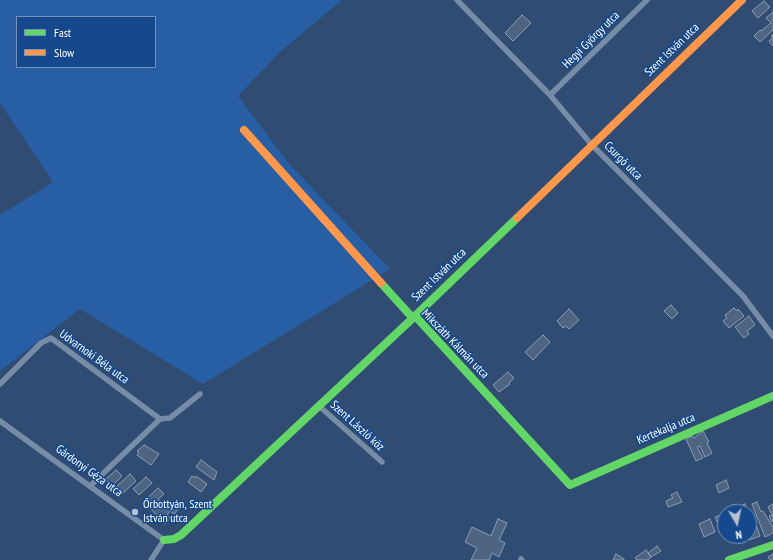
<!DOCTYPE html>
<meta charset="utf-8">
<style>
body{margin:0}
#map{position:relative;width:773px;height:560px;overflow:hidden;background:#304c72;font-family:"PT Sans Narrow",sans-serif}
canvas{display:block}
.legend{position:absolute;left:16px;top:16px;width:140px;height:52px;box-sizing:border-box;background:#15488d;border:1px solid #7391bb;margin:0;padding:5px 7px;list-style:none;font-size:12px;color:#fff}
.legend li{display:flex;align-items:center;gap:8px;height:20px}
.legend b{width:20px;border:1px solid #7391bb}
.north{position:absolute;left:717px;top:504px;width:40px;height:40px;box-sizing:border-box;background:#15488d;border:1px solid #7391bb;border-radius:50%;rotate:171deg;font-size:11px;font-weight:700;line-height:16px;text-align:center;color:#fff}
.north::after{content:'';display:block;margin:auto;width:14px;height:18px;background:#b7c0ce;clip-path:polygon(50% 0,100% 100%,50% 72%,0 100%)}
</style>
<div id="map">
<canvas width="773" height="560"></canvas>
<ul class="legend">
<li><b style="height:5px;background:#63d668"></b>Fast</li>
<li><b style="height:5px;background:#ff974d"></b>Slow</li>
</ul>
<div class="north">N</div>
</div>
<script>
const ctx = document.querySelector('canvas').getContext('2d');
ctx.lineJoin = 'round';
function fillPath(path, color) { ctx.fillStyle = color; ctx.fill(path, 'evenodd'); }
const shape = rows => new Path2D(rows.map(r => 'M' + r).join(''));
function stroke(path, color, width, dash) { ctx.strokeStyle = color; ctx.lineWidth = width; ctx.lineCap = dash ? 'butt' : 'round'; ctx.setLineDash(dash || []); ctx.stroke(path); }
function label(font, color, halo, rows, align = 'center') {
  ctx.font = font + ' "PT Sans Narrow",sans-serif'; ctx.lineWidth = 3; ctx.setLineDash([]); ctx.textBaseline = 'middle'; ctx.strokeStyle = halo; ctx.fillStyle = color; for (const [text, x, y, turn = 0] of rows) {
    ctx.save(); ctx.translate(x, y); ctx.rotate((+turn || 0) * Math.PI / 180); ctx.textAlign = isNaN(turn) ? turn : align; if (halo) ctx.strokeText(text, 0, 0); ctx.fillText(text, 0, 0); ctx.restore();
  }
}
const green = shape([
 [0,0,342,0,280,52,238,96,289,164,390,269,203,384,80,309,0,371,0,215,53,182,0,103],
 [17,17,155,17,155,67,17,67]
]);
const building = shape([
 [764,1,770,7,758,18,752,11,764,1],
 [773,12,773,30,760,42,754,36,760,30,761,31,771,23,766,18,773,12],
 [522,15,531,23,513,41,505,33,522,15],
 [773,34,773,46,769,41,773,37,771,36,773,34],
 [671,305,678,313,672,319,664,311,671,305],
 [734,308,737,311,738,309,744,316,729,328,723,321,727,318,725,315,734,308],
 [569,309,579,320,569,329,566,326,563,328,557,321,569,309],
 [749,316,755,325,747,331,749,334,744,338,735,327,749,316],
 [543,335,550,342,533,360,525,352,543,335],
 [508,372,514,378,509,383,510,384,499,392,493,385,508,372],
 [703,431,709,442,707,443,712,453,705,457,700,446,697,447,703,458,696,461,686,439,692,436,694,438,703,431],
 [144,445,159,454,151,465,137,455,139,452,137,451,144,445],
 [201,460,217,472,214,480,196,467,201,460],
 [116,470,122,476,112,486,105,480,116,470],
 [130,474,136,481,122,494,116,487,130,474],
 [192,476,195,478,196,476,207,484,201,492,188,482,192,476],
 [146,477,152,483,139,495,133,489,146,477],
 [726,480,729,488,719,493,716,485,726,480],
 [158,488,164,494,158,499,166,506,170,501,179,508,174,514,170,511,167,515,171,519,165,524,149,507,148,509,142,503,158,488],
 [677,492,682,502,668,507,666,501,673,498,671,495,677,492],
 [757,502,761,512,763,511,773,527,773,533,765,537,752,504,757,502],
 [745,504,747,512,739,512,737,507,745,504],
 [773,504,773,521,772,522,769,516,772,515,768,507,773,504],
 [723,514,725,519,725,536,729,538,725,539,715,517,723,514],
 [749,516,754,528,757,527,760,536,749,540,748,536,749,516],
 [498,519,507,523,499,540,505,543,499,557,492,553,489,560,471,560,477,548,465,542,472,527,491,536,498,519],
 [710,519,715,532,704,537,699,524,710,519],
 [736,536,744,536,744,537,737,540,736,536],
 [657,546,661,551,651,557,648,553,657,546],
 [646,550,651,557,648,560,637,560,635,558,646,550],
 [616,554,624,559,624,560,613,560,616,554],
 [773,554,773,560,770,560,768,557,773,554]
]);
const street = shape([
 [457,0,550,95,591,144,743,296,773,336],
 [550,95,647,0],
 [0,384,41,343,51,338,160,419,90,486],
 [318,405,382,462],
 [160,419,170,418,200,394],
 [0,421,164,540,151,560],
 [521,559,522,560]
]);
const fast = shape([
 [381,283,410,315,417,318,570,485,773,396],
 [164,540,174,539,181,535,414,317,517,218],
 [729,560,773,545]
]);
const slow = shape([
 [244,130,381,283],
 [517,218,742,0]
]);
const markers = [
 [135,512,4,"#b7c0ce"]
];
const streetNames = [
 ["Hegyi György utca",591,40,-45],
 ["Szent István utca",672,50,-44],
 ["Csurgó utca",623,161,45],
 ["Szent István utca",439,275,-44],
 ["Mikszáth Kálmán utca",455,344,46],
 ["Udvarnoki Béla utca",94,357,36],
 ["Szent László köz",357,426,42],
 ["Kertekalja utca",666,429,-23],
 ["Gárdonyi Géza utca",89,471,36]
];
const poiNames = [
 ["Őrbottyán, Szent",143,505],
 ["István utca",143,519]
];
fillPath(green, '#285ea3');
fillPath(building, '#4d6482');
stroke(building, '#8c9db3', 1);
stroke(street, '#778ca6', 5.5);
stroke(fast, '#63d668', 8);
stroke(slow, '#ff974d', 8);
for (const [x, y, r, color] of markers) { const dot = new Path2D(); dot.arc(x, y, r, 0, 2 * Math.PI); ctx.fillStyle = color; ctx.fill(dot); stroke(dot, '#15488d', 1.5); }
label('12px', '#fff', '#15488d', streetNames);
label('12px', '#fff', '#15488d', poiNames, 'left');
</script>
